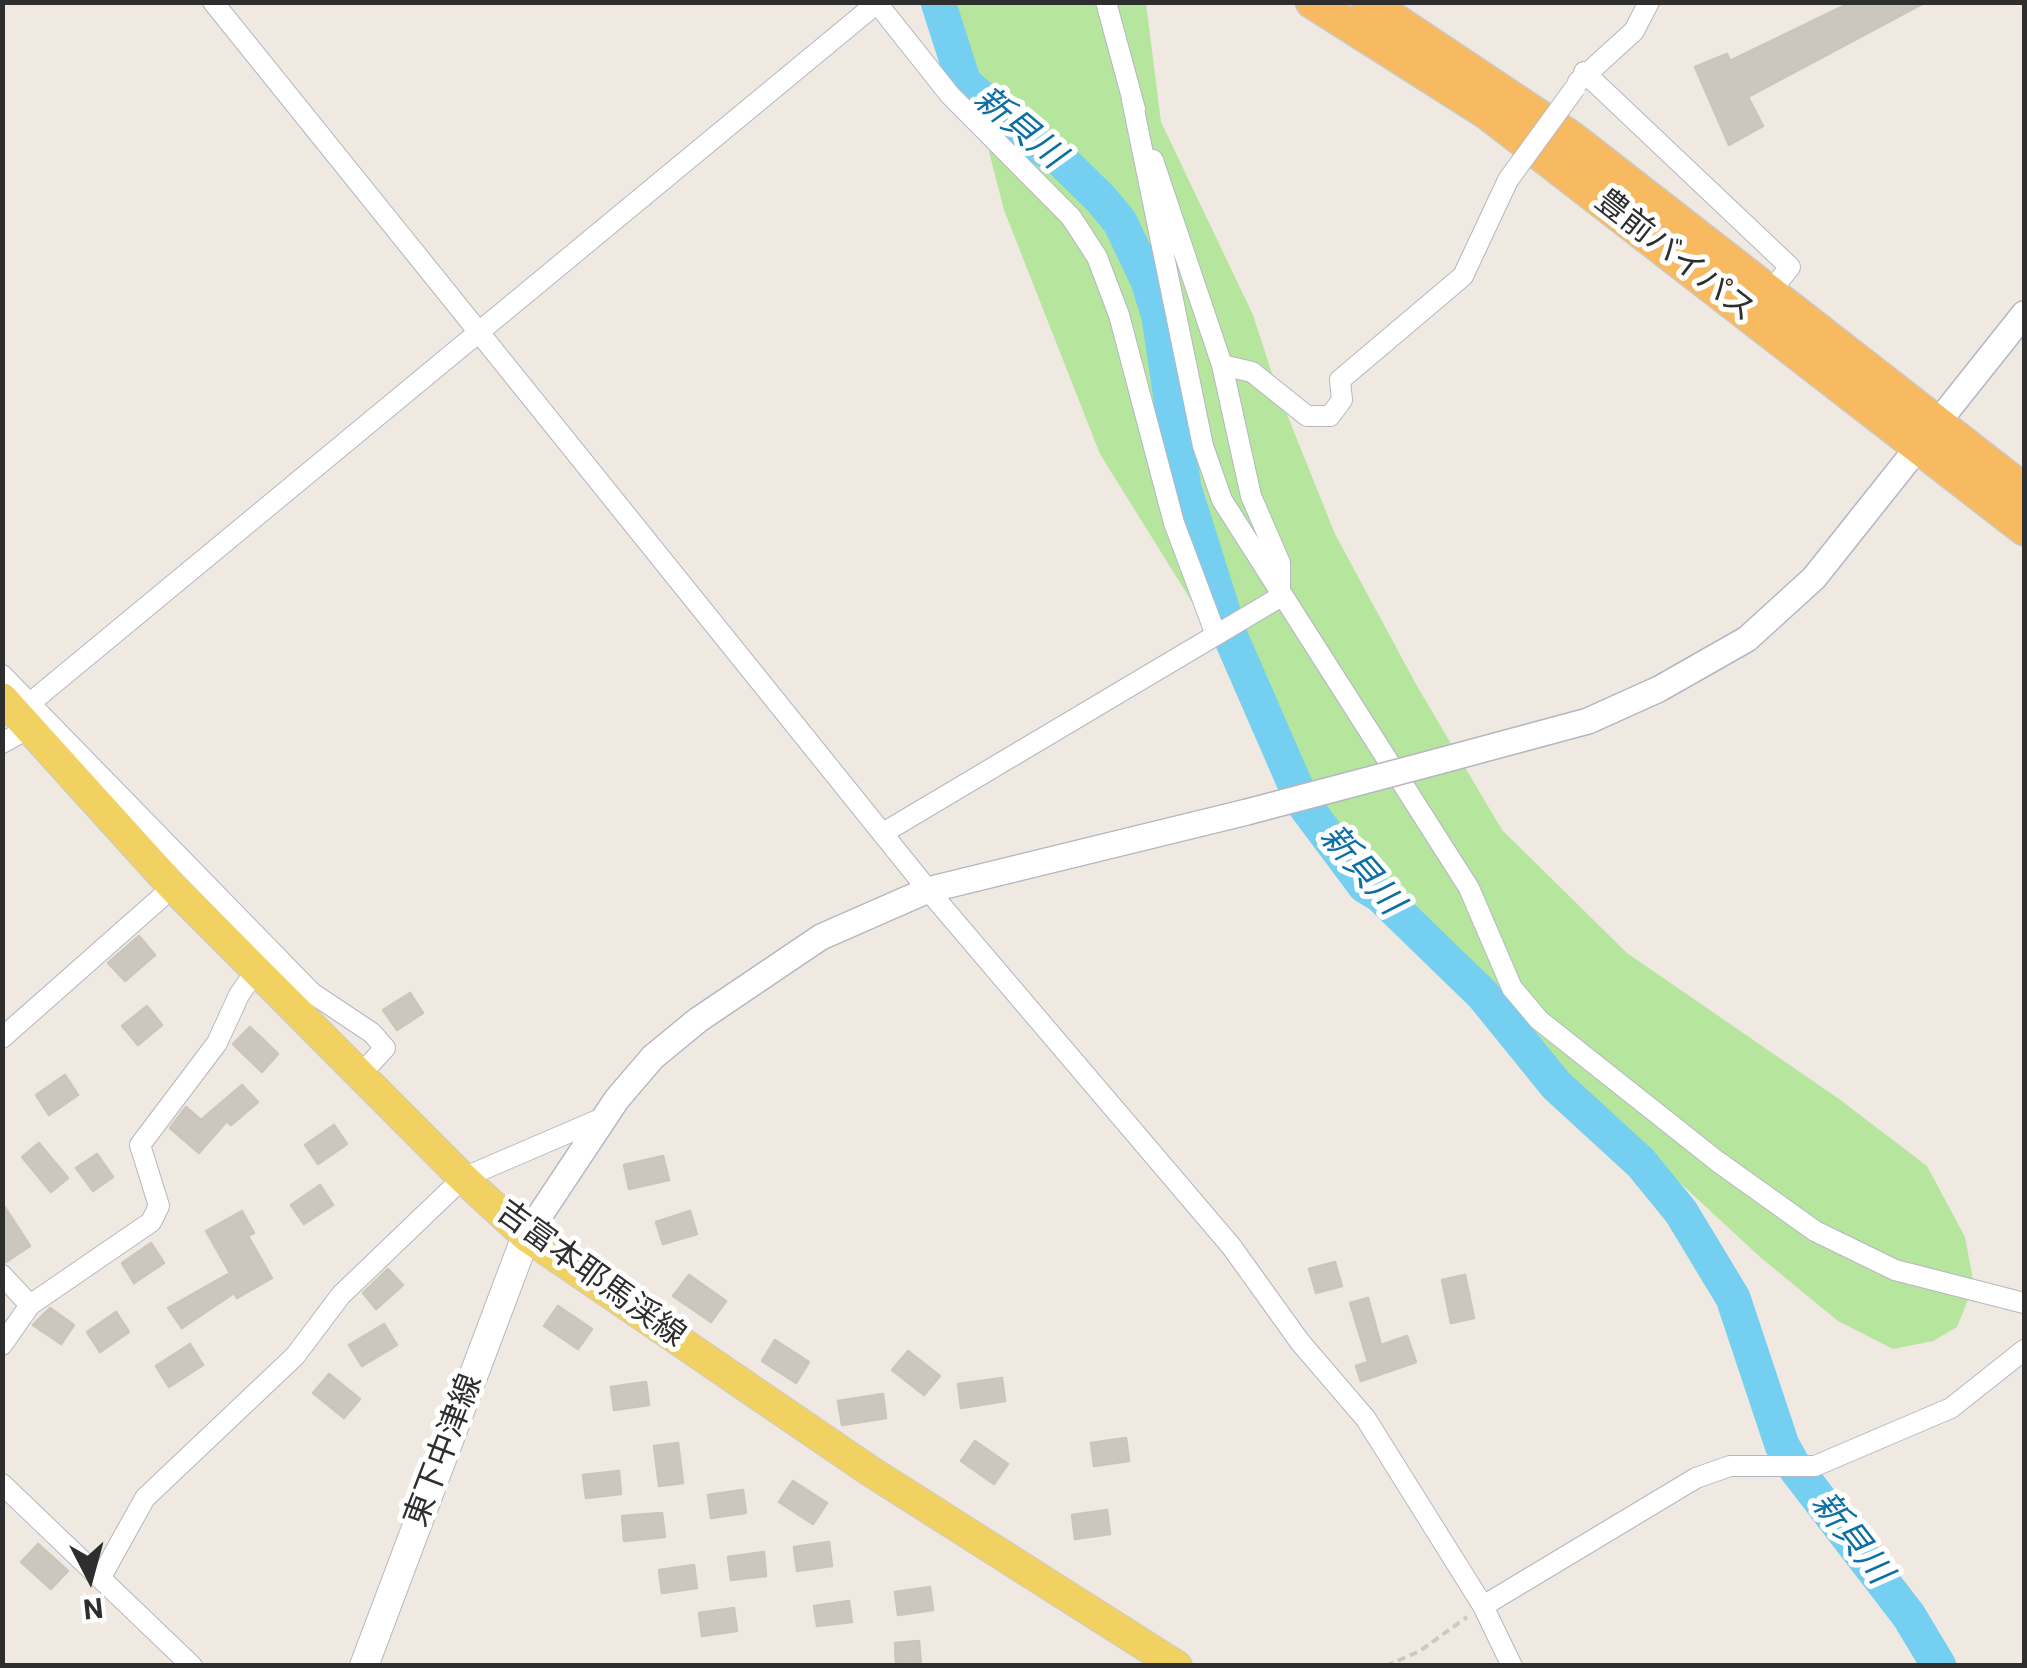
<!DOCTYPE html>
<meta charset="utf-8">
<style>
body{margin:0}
#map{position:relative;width:2027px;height:1668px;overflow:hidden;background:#efe9e1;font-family:Roboto,sans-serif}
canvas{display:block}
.frame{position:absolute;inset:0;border:5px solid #2e2e2e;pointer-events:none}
.north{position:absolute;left:40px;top:1528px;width:100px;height:100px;-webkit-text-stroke:8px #fff;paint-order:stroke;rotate:174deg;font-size:28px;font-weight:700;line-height:40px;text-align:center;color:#2e2e2e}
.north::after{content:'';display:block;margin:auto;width:35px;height:45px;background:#2e2e2e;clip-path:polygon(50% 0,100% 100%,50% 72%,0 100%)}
</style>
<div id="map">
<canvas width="2027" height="1668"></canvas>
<div class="frame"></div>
<div class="north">N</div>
</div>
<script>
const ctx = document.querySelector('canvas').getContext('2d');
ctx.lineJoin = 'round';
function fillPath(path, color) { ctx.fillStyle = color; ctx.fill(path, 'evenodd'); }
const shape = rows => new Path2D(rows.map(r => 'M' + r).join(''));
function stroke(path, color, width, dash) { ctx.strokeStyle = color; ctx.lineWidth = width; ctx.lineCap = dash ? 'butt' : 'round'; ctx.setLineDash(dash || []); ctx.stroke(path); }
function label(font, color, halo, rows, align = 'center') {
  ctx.font = font + ' Roboto,"Noto Sans JP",sans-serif'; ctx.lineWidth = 10; ctx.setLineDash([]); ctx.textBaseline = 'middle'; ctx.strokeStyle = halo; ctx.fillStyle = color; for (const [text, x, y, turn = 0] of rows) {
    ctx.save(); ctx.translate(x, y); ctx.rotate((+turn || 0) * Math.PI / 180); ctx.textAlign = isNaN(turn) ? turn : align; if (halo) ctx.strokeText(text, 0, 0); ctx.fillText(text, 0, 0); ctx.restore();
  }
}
const green = shape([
 [951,3,1146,3,1161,122,1253,315,1278,392,1335,534,1417,686,1502,830,1627,953,1839,1099,1927,1166,1965,1237,1974,1285,1957,1327,1933,1341,1893,1349,1838,1321,1760,1257,1457,976,1297,771,1100,454,1004,210]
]);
const river = shape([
 [938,2,964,83,1037,145,1060,159,1101,199,1120,222,1148,281,1159,317,1184,488,1232,640,1303,803,1365,886,1380,895,1483,995,1556,1085,1641,1163,1681,1212,1733,1298,1782,1445,1793,1465,1909,1616,1939,1666]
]);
const building = shape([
 [1852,2,1926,2,1748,97,1763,126,1729,145,1695,67,1727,54,1730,61,1852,2],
 [139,936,155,955,125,981,108,963,139,936],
 [410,993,423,1013,397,1030,383,1010,410,993],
 [147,1006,162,1025,138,1045,122,1026,147,1006],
 [250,1027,278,1054,262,1072,233,1044,250,1027],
 [65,1075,78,1095,49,1115,36,1095,65,1075],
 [242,1085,258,1102,231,1125,227,1121,199,1153,170,1128,186,1107,201,1120,242,1085],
 [334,1125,347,1144,318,1164,305,1145,334,1125],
 [39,1143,68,1178,51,1192,22,1157,39,1143],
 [97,1154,113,1177,93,1191,76,1168,97,1154],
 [663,1156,669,1180,629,1189,624,1165,663,1156],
 [320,1185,333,1205,304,1224,291,1205,320,1185],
 [2,1203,30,1246,6,1262,2,1262,2,1203],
 [242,1211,254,1233,248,1236,272,1278,237,1298,234,1293,182,1328,168,1308,230,1273,206,1231,242,1211],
 [690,1211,697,1234,663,1244,656,1222,690,1211],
 [151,1243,164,1263,134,1283,122,1263,151,1243],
 [1335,1262,1342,1286,1316,1293,1309,1269,1335,1262],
 [388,1269,403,1285,376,1309,363,1293,388,1269],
 [689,1275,726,1301,711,1322,673,1296,689,1275],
 [1465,1275,1474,1318,1451,1323,1442,1280,1465,1275],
 [1368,1298,1381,1345,1407,1336,1416,1362,1361,1381,1356,1366,1368,1362,1350,1303,1368,1298],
 [558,1306,592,1329,578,1349,544,1326,558,1306],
 [50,1308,74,1325,61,1344,33,1325,50,1308],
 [116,1312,129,1332,100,1352,87,1332,116,1312],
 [384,1324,397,1345,362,1366,349,1345,384,1324],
 [775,1340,809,1362,796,1383,762,1361,775,1340],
 [190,1344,203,1365,169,1387,156,1366,190,1344],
 [908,1351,940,1376,924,1395,892,1370,908,1351],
 [329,1374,360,1399,344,1418,313,1393,329,1374],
 [1002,1378,1005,1401,961,1408,958,1384,1002,1378],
 [646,1382,649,1405,614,1410,611,1387,646,1382],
 [883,1394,886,1418,842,1425,838,1401,883,1394],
 [1126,1438,1129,1461,1094,1466,1091,1443,1126,1438],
 [975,1441,1008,1464,994,1484,961,1461,975,1441],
 [678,1443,683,1483,659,1486,654,1446,678,1443],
 [619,1471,621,1494,586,1498,583,1475,619,1471],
 [793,1481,827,1503,813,1524,779,1502,793,1481],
 [743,1490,746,1513,711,1518,708,1495,743,1490],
 [1107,1510,1110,1534,1075,1539,1072,1515,1107,1510],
 [662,1513,665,1537,624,1541,622,1516,662,1513],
 [829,1542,832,1566,797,1571,794,1547,829,1542],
 [38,1544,68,1571,51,1589,21,1562,38,1544],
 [764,1552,766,1576,731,1580,728,1557,764,1552],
 [694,1565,697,1588,662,1593,659,1570,694,1565],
 [930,1587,933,1610,898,1615,895,1592,930,1587],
 [849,1601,852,1622,817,1626,814,1606,849,1601],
 [734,1608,737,1631,702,1636,699,1613,734,1608],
 [919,1641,921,1666,896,1666,895,1643,919,1641]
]);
const path = shape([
 [1386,1666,1420,1651,1467,1617]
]);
const minor = shape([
 [213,2,928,890,1231,1246,1300,1342,1366,1419,1483,1606,1512,1666],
 [1106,2,1135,109],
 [1584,72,1790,267,1770,292],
 [1578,82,1634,31,1649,2],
 [1132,100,1203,446,1222,500,1469,888,1512,988,1539,1020,1717,1161,1815,1231,1895,1270,2024,1303],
 [1153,160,1222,365,1251,496,1280,563,1280,595],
 [1222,365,1252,372,1307,416,1330,416,1342,400,1340,380,1463,276,1508,180],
 [2,675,312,993,372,1033,385,1048,361,1074],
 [18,713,877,3,950,95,1071,217,1097,257,1119,315,1174,523,1216,635],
 [2,743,31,727],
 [883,833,1280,597],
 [2,1038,173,887],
 [2,1275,30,1305],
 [2,1345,30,1305,151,1222,159,1206,140,1145,217,1043,239,995,257,969],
 [2,1484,192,1666],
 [101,1577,145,1498,295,1356,341,1295,463,1178,605,1117],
 [1483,1606,1696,1478,1730,1466,1815,1466,1951,1408,2024,1350]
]);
const tertiary = shape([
 [1436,762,1588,721,1659,689,1747,639,1814,578,2024,314],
 [526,1236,617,1099,653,1057,698,1020,821,937,928,890,1247,812]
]);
const secondary = shape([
 [364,1666,526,1236]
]);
const primary = shape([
 [2,698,173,887,463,1178,526,1236,870,1471,1177,1666]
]);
const trunk = shape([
 [1312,2,1487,113,2024,529],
 [1368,2,1572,138,2024,490]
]);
const minorBridge = shape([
 [1508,180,1575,88]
]);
const tertiaryBridge = shape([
 [1247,812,1436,762]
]);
const streetNames = [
 ["豊前バイパス",1674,257,38],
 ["吉富本耶馬渓線",590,1275,36],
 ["東下中津線",445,1451,-69]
];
const waterNames = [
 ["新貝川",1018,129,40],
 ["新貝川",1360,871,49],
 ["新貝川",1850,1539,52]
];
fillPath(green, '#b6e59e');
stroke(river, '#75cff0', 35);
fillPath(building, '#cbc7bf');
stroke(building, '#cbc5ba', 2.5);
stroke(minor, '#b4b7c1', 22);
stroke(tertiary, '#b4b7c1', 28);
stroke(secondary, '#b4b7c1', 30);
stroke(primary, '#c9c9c9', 32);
stroke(trunk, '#c9c9c9', 35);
stroke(path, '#c9c9c9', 4, [8, 5]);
stroke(minor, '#fff', 20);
stroke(tertiary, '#fff', 25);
stroke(secondary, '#fff', 28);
stroke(primary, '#f2d163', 30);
stroke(trunk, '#f8ba60', 32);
stroke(minorBridge, '#b4b7c1', 22, []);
stroke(tertiaryBridge, '#b4b7c1', 28, []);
stroke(minorBridge, '#fff', 20);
stroke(tertiaryBridge, '#fff', 25);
label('32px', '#2e2e2e', '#fff', streetNames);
label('italic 35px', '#0d6fa3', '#fff', waterNames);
</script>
